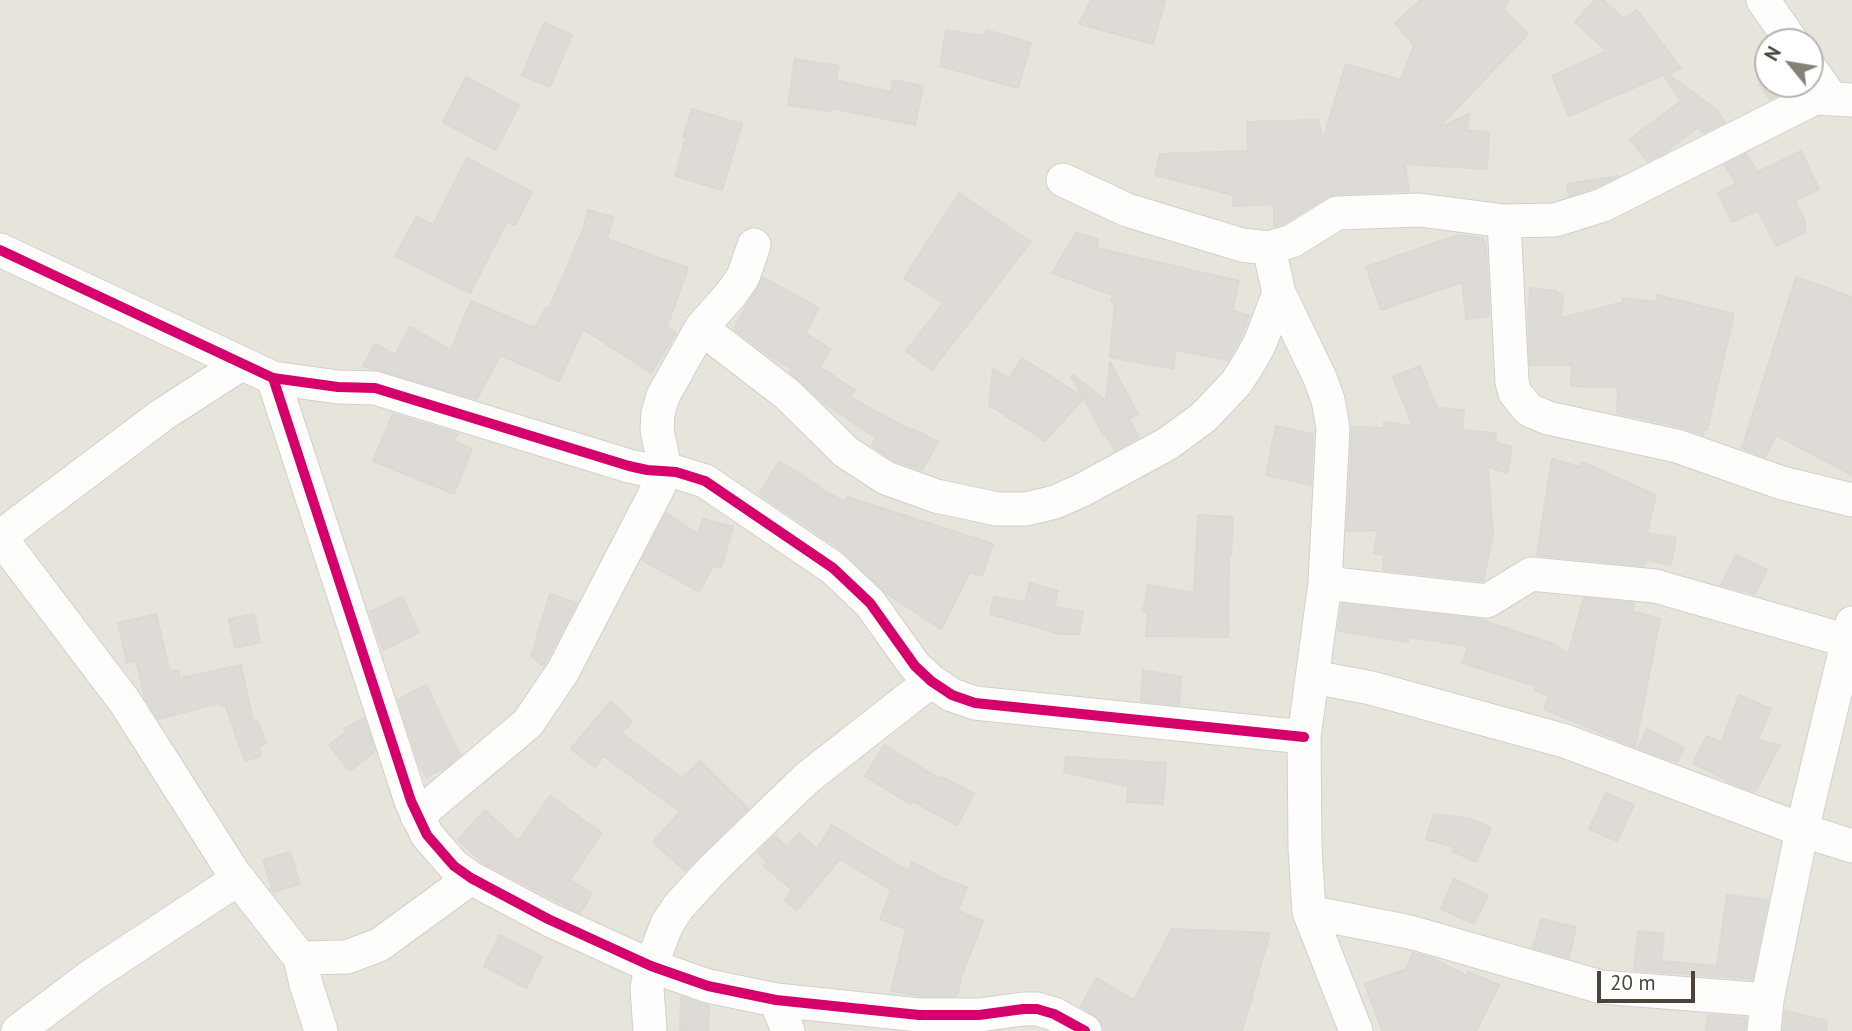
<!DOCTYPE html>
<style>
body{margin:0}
#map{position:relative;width:1852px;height:1031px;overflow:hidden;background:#f4f2ee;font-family:"PT Sans",sans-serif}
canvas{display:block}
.north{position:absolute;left:1754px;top:28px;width:70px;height:70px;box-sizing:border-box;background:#fff;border:2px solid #b7b4b0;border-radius:50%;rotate:300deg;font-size:19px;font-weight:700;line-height:28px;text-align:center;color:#4b4439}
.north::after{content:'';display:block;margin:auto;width:24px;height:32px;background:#868178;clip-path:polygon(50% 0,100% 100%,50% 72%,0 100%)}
.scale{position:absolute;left:1597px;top:971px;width:98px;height:32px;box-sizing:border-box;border:4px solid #4b4439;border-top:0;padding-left:9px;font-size:21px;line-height:24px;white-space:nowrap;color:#4b4439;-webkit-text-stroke:5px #fff;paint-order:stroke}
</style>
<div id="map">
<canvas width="1852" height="1031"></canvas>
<div class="north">N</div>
<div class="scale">20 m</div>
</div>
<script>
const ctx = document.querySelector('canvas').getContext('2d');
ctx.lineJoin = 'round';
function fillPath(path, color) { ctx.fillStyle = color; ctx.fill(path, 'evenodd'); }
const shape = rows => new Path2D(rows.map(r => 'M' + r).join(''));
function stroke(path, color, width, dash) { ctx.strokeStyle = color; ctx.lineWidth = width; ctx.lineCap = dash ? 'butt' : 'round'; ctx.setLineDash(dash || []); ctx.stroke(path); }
const residential = shape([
 [0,0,1852,0,1852,1031,0,1031],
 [1768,42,1810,42,1810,84,1768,84]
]);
const building = shape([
 [1091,0,1165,0,1153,44,1079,24,1091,0],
 [1421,0,1509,0,1504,10,1528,34,1438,128,1469,114,1467,130,1489,132,1487,169,1405,164,1409,191,1336,194,1327,197,1284,223,1274,226,1274,204,1233,206,1233,195,1155,175,1160,154,1248,151,1247,122,1318,120,1323,139,1346,64,1401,80,1414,45,1395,23,1421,0],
 [1595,0,1603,0,1624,19,1637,10,1681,68,1668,74,1718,111,1725,122,1703,133,1698,127,1664,153,1647,161,1630,139,1681,101,1663,75,1569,116,1552,76,1607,51,1575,22,1595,0],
 [544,23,572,35,550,87,522,75,544,23],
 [946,30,984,36,986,30,1031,43,1018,88,940,66,946,30],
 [795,59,839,66,836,80,891,92,893,80,923,86,915,125,831,108,830,111,788,105,795,59],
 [466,77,519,105,496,150,443,122,466,77],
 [1759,84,1798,84,1798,85,1770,99,1759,84],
 [692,109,742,124,722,190,675,176,686,138,683,137,692,109],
 [1801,151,1819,189,1795,201,1805,221,1805,232,1776,246,1758,210,1732,222,1718,193,1737,183,1724,165,1746,154,1758,172,1801,151],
 [467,158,532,192,515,225,507,221,470,293,395,256,417,216,433,225,467,158],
 [1618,176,1596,187,1569,196,1567,184,1618,176],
 [959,193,1031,242,932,370,906,351,943,303,904,278,959,193],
 [588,210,613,217,607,239,688,268,667,327,676,333,651,373,583,329,559,381,500,355,477,399,363,366,375,344,395,355,410,327,451,350,471,301,535,328,546,307,549,309,583,230,588,210],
 [1076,233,1098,239,1097,248,1239,281,1232,311,1249,315,1242,335,1228,360,1176,350,1173,369,1110,357,1115,302,1111,301,1113,295,1052,273,1076,233],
 [1458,235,1483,238,1486,247,1488,281,1484,282,1488,283,1489,316,1466,319,1462,282,1381,310,1366,267,1458,235],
 [763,277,819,308,805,333,831,349,820,367,855,390,850,397,912,431,913,429,938,442,922,470,895,461,872,446,876,438,824,403,790,372,792,369,770,356,734,329,763,277],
 [1796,277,1852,297,1852,475,1776,435,1765,457,1742,448,1796,277],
 [1530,288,1557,291,1557,293,1563,294,1561,318,1623,302,1623,298,1657,302,1657,295,1734,314,1707,430,1704,429,1703,435,1681,427,1617,413,1618,387,1571,386,1572,365,1530,365,1528,314,1530,288],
 [1022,358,1083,397,1071,376,1073,375,1106,401,1110,362,1138,414,1129,419,1139,437,1115,451,1105,434,1103,435,1084,398,1045,441,989,405,993,369,1009,378,1022,358],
 [1420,366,1437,408,1464,410,1462,430,1496,433,1495,442,1512,447,1507,473,1488,467,1493,534,1483,581,1383,570,1384,555,1374,553,1378,530,1347,531,1352,427,1384,428,1384,422,1413,426,1393,377,1420,366],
 [393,414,458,434,454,441,472,449,454,494,373,461,393,414],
 [1276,426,1313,434,1311,485,1266,475,1276,426],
 [1552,459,1580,467,1582,462,1656,495,1647,533,1676,538,1671,565,1646,560,1644,566,1537,555,1552,459],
 [779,461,819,486,819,488,845,502,848,497,993,544,982,576,970,572,941,629,887,594,839,548,759,494,779,461],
 [666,513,698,534,703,519,733,527,721,568,713,566,699,592,642,560,666,513],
 [1198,515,1233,517,1231,555,1229,555,1228,637,1146,636,1148,613,1143,612,1148,585,1194,593,1198,515],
 [1736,555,1767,570,1755,594,1721,585,1736,555],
 [1030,583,1058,591,1054,607,1083,612,1079,634,1060,634,990,614,994,597,1025,602,1030,583],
 [550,594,577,603,543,666,531,656,550,594],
 [402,597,419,632,383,650,370,612,402,597],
 [1584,598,1634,603,1632,611,1660,619,1635,747,1544,709,1549,696,1534,690,1536,686,1462,663,1468,646,1409,637,1408,642,1338,631,1342,604,1478,619,1555,644,1568,654,1584,598],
 [156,614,170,672,178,670,180,678,241,665,253,721,257,720,266,743,259,746,261,756,245,761,225,705,221,706,220,703,158,719,145,698,136,661,127,663,118,623,156,614],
 [254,614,260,642,235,648,229,619,254,614],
 [1143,670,1181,677,1179,705,1141,701,1143,670],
 [426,685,460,755,446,767,426,777,419,763,398,700,426,685],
 [1739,695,1771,709,1758,740,1780,745,1755,792,1730,782,1693,763,1707,736,1721,743,1739,695],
 [611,701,632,722,621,733,682,778,700,761,748,808,685,871,653,842,680,812,604,756,595,767,571,749,611,701],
 [364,718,375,751,350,771,329,745,345,733,344,729,364,718],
 [1647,729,1684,748,1677,762,1638,748,1647,729],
 [884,745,940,779,942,777,974,794,957,825,913,801,911,805,865,776,884,745],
 [1066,757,1166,763,1163,804,1127,802,1128,786,1064,772,1066,757],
 [1606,793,1634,805,1617,841,1589,829,1606,793],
 [550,796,602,833,570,880,592,893,580,913,484,863,458,840,485,810,518,841,550,796],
 [1434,814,1471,819,1491,828,1476,862,1452,851,1454,847,1426,839,1434,814],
 [832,825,908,871,912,862,942,878,967,887,958,911,983,921,962,975,957,996,920,996,891,991,906,929,880,919,891,890,840,859,797,910,785,901,792,890,764,866,768,862,758,853,775,836,787,847,799,833,817,849,832,825],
 [290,852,300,884,273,892,263,860,290,852],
 [1454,879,1488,895,1474,924,1441,909,1454,879],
 [1727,895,1768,900,1752,979,1634,970,1638,931,1664,934,1661,961,1717,966,1727,895],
 [1541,919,1576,927,1569,958,1533,948,1541,919],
 [1172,929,1270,933,1242,1031,1104,1031,1101,1020,1081,1007,1096,978,1134,1000,1172,929],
 [500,935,542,957,526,988,484,966,500,935],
 [1413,953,1431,958,1467,976,1468,972,1499,985,1476,1031,1382,1031,1365,984,1406,969,1413,953],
 [681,997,709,1006,708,1031,680,1031,681,997],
 [1785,1011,1827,1021,1826,1031,1783,1031,1785,1011],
 [1708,1015,1746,1018,1745,1031,1706,1031,1708,1015]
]);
const minor = shape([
 [1763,0,1792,42],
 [1810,68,1832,99],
 [1063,180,1127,210,1242,245,1269,248,1292,241,1337,213,1419,210,1504,221,1555,220,1603,205,1815,98,1852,100],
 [1504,221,1512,382,1515,393,1529,410,1548,418,1677,446,1782,483,1852,500],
 [1269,248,1279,293,1320,378,1328,400,1333,428,1325,583,1304,737,1305,848,1309,912,1356,1031],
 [0,250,273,378,338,387,375,388,629,466,647,470,676,472,705,481,833,568,870,603,915,666,931,681,952,695,975,703,1304,737],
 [701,328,787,394,846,452,886,478,936,496,969,503,997,509,1026,509,1055,502,1082,490,1167,444,1204,417,1236,383,1249,363,1260,343,1279,293],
 [273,378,411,801,427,835,454,866,471,878,548,919,651,966,708,986,776,1000,919,1015,979,1015,1023,1009,1037,1009,1054,1014,1085,1031],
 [0,537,125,702,233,872,300,958,306,984,321,1031],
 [0,537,162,415,241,364],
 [1325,583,1487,601,1531,574,1655,586,1848,641],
 [1313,677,1371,688,1565,741,1802,830,1852,846],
 [417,816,528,723,563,671,659,486,663,459,657,430,658,413,663,396,701,328,731,294,743,277,754,245],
 [1309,912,1410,932,1601,987,1767,1000],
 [300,958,347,957,379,945,471,878],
 [776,1000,788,1031],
 [18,1031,91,976,238,879],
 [650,1031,647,989,651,966,667,924,679,906,714,868,807,778,931,681],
 [1764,1031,1767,1000,1802,830,1852,623]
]);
const cycleway = shape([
 [0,250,273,378,338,387,375,388,629,466,647,470,676,472,705,481,833,568,870,603,915,666,931,681,952,695,975,703,1304,737],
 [273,378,411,801,427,835,454,866,471,878,548,919,651,966,708,986,776,1000,919,1015,979,1015,1023,1009,1037,1009,1054,1014,1085,1031]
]);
fillPath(residential, '#e7e4dc');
fillPath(building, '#dedbd6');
stroke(building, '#dcd9d4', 2);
stroke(minor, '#d2d0cb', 35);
stroke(minor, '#fdfdfc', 33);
stroke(cycleway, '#d6006c', 10);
</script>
